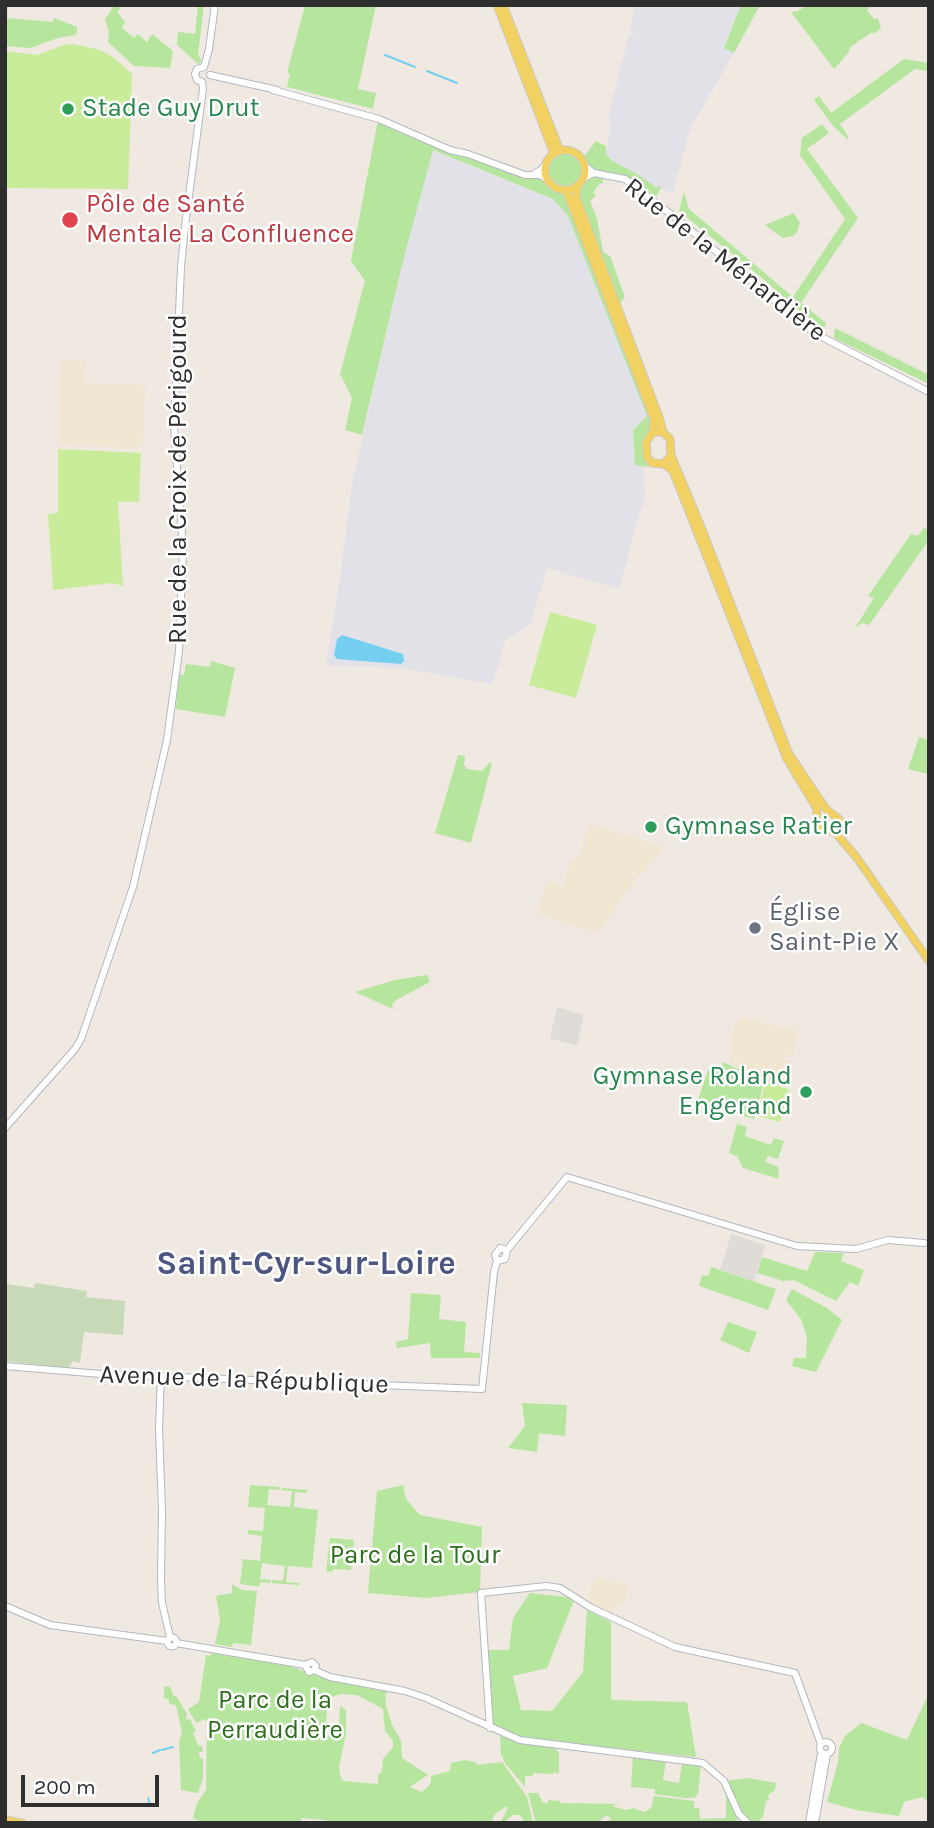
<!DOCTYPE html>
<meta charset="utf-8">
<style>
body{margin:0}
#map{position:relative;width:934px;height:1828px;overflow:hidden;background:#efe9e1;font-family:Karla,sans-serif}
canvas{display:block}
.frame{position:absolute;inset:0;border:7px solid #2e2e2e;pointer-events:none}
.scale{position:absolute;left:21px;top:1775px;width:138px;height:32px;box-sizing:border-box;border:4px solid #2e2e2e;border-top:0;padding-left:9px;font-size:21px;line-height:24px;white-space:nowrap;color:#2e2e2e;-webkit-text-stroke:5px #fff;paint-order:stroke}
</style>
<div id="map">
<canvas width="934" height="1828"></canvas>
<div class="frame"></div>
<div class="scale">200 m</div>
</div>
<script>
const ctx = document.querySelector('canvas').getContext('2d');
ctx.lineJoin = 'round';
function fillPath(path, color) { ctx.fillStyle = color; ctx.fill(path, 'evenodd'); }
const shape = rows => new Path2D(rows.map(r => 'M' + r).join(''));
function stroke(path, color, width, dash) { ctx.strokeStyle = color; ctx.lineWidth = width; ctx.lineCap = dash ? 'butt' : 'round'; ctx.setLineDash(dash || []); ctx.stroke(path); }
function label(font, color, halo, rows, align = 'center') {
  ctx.font = font + ' Karla,sans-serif'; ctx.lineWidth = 5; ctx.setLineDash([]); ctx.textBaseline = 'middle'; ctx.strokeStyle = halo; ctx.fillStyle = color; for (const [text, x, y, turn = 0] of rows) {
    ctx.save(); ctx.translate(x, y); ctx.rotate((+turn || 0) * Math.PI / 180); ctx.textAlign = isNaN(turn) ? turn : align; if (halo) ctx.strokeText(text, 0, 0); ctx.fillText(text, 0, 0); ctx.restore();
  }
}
const industrial = shape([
 [635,5,741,5,724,48,734,53,690,129,673,194,658,186,657,189,637,174,611,160,606,154,611,125,608,119,629,35,633,35,634,32,630,30],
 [432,150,553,199,568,216,647,416,635,464,644,467,645,494,619,589,547,568,531,623,504,642,493,684,401,668,326,665,340,577,353,479,404,257]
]);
const education = shape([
 [61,360,86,361,85,383,142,385,145,388,143,443,139,443,138,449,123,449,122,447,59,445],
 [590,824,664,847,624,894,600,930,593,932,538,913,547,883,563,887,571,862,579,855],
 [741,1018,799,1031,793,1055,786,1054,785,1059,791,1062,785,1087,753,1078,753,1075,742,1071,729,1063,734,1047,730,1046,736,1022],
 [595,1578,618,1584,619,1582,628,1584,624,1603,617,1602,612,1615,589,1604,588,1597]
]);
const green = shape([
 [5,5,8,5,7,18,53,22,54,18,77,27,77,31,76,35,58,38,30,48,5,46],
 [114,5,121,8,117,12,125,22,122,28,134,38,138,34,147,42,152,34,173,51,170,68,134,66,108,42,109,32,105,20],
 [198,5,204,5,198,54,202,62,198,64,177,45,178,32,195,34],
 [305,5,376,5,358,89,376,93,373,109,287,87,290,74,287,73],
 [741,5,760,5,734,53,724,48],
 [807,5,869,5,870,7,867,10,874,19,878,18,881,28,874,34,872,32,849,48,850,51,834,69,791,12,798,11],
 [904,59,929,63,929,71,915,69,840,124,838,121,849,138,847,139,834,127,814,100,819,96,831,113],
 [378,120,453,152,543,177,554,189,567,197,653,422,652,429,643,441,648,467,635,465,633,430,647,416,568,216,553,199,433,150,404,257,362,435,345,430,352,398,340,374,365,281,351,261],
 [822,124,829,133,807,149,858,218,801,303,826,323,824,329,818,326,788,303,767,282,679,211,684,192,689,209,793,297,845,219,800,155,802,138],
 [596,141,606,146,606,154,611,160,637,174,657,188,658,186,661,187,657,196,656,195,655,199,623,176,590,170,585,155],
 '549 170a16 16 0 1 1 32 0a16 16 0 1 1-32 0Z',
 [592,176,609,178,603,179,603,184,600,183,593,193,596,195,590,201,597,219,603,252,610,256,625,297,619,304,578,198,578,190],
 [794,213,800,223,797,232,793,236,783,238,765,225],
 [835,328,929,375,929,384,834,338],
 [924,528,929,530,929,540,869,625,862,623,855,628,874,598,868,596,911,534,918,536],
 [211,661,235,668,225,717,176,709,179,674,184,675,186,664,210,667],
 [919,737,929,740,928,774,908,769],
 [458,755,465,756,464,765,467,769,482,771,489,763,492,763,471,843,435,833],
 [427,975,430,982,396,1000,392,1005,393,1009,355,992,395,980],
 [723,1062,753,1076,753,1079,764,1082,754,1119,697,1103,708,1070,716,1072,717,1069,721,1070],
 [737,1124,747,1127,745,1136,771,1145,774,1138,784,1141,778,1159,768,1156,765,1162,778,1167,779,1179,743,1168,737,1156,729,1153],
 [815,1252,844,1253,841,1261,864,1270,858,1286,850,1282,836,1301,794,1280,783,1281,757,1273,762,1257,807,1271],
 [711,1267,776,1289,768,1310,699,1286,702,1275,708,1276],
 [792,1289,827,1308,842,1320,816,1372,792,1366,794,1358,806,1358,807,1337,801,1319,786,1300],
 [411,1293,441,1295,439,1319,466,1322,464,1352,480,1353,480,1358,431,1358,430,1343,397,1348,396,1342,408,1339],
 [728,1322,757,1332,749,1353,720,1340],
 [522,1403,567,1405,565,1436,539,1433,537,1452,508,1448,525,1426],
 [250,1485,280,1487,279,1490,269,1489,267,1505,290,1507,292,1491,281,1490,282,1488,307,1490,307,1493,295,1492,294,1507,318,1510,312,1568,288,1566,286,1582,299,1583,299,1585,272,1583,272,1580,283,1581,285,1566,262,1563,260,1579,271,1580,270,1583,260,1582,259,1587,240,1584,243,1559,260,1561,262,1536,248,1534,248,1530,263,1531,265,1508,248,1507],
 [403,1485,406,1499,420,1515,482,1527,480,1592,427,1598,368,1593,377,1491],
 [330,1538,354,1540,351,1570,333,1569,332,1572,326,1571],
 [232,1584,242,1590,257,1591,251,1645,233,1643,232,1647,215,1644,220,1620,216,1596,232,1593],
 [530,1593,575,1598,547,1668,513,1676,521,1710,552,1711,583,1672,587,1610,611,1622,611,1700,687,1702,696,1757,520,1738,492,1726,486,1650,509,1650,513,1618],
 [211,1653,289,1666,330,1680,390,1691,385,1694,386,1706,392,1725,401,1740,402,1758,428,1775,410,1787,422,1792,431,1783,431,1776,450,1771,451,1763,464,1760,475,1762,477,1765,502,1762,527,1797,533,1823,525,1823,520,1815,513,1815,503,1823,501,1821,508,1808,507,1806,495,1814,491,1823,476,1823,472,1820,462,1823,352,1821,326,1823,326,1820,301,1818,301,1823,204,1823,193,1818,197,1803,206,1790,207,1723,205,1719,196,1723,188,1709,199,1702,206,1655,211,1656],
 [341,1694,357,1695,383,1709,385,1731,393,1741,393,1747,383,1759,382,1771,378,1775,378,1784,343,1781,340,1775,339,1767,346,1734,346,1710,340,1706,339,1725,335,1734,333,1736,325,1736,328,1698],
 [164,1686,170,1687,174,1696,176,1696,187,1714,186,1720,190,1719,196,1731,193,1733,198,1745,202,1746,203,1752,199,1752,200,1758,203,1759,203,1778,198,1793,181,1790,179,1742,182,1732,176,1705,169,1704,169,1699,164,1698],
 [929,1693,929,1802,922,1797,904,1802,899,1816,856,1810,827,1802,838,1762,839,1748,845,1736,861,1723,907,1740],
 [500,1736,555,1747,559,1754,559,1774,554,1772,553,1774,533,1773,533,1776,525,1776,525,1787,505,1763,501,1754],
 [633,1755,666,1761,663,1780,679,1783,682,1763,701,1765,698,1794,694,1798,684,1798,655,1794,655,1789,631,1787],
 [748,1778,776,1783,775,1790,768,1795,769,1800,766,1801,763,1817,759,1820,761,1823,751,1823,738,1814,725,1781],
 [528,1793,538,1793,543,1803,548,1803,548,1800,560,1801,560,1803,621,1804,614,1805,614,1807,626,1810,634,1808,644,1812,651,1808,654,1796,694,1801,694,1808,699,1808,700,1819,726,1818,726,1794,738,1817,736,1823,605,1823,611,1819,607,1815,601,1819,600,1823,536,1823]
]);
const cemetery = shape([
 [35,1283,87,1291,86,1297,125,1301,123,1335,84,1332,80,1363,73,1361,68,1368,5,1361,7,1284,34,1288]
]);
const pitch = shape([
 [73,44,100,50,113,57,132,74,128,189,5,188,5,51,38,55,63,45],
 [58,449,141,453,139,502,118,502,123,586,112,583,53,590,48,514,58,513],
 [550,612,597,625,576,698,529,685],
 [765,1083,789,1089,780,1122,757,1116]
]);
const plaza = shape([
 [557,1007,584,1015,577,1046,550,1038],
 [731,1234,765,1245,754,1281,720,1270]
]);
const water = shape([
 [342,635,403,654,404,661,401,664,337,659,334,655,337,639]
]);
const stream = shape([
 [385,55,415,67],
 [427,71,457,83],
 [162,1750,173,1747],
 [153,1753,160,1750],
 [148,1798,149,1800],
 [149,1801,149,1803]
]);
const secondary = shape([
 [204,67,209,49,215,5],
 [210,75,277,90],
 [202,82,197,80,195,74,197,69,204,67],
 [273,90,379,119,450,150,468,154],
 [468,154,525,175,540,175,548,180],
 [585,166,594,173],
 [535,173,541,170,547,162],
 [584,178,594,173,625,179,681,222,814,333,929,392],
 [5,1128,75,1049,81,1039,133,887,167,740,179,651,183,549,174,427,181,267,185,226,203,89,202,82],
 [497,1261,505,1259,507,1250,567,1177,797,1246,856,1249,888,1240,924,1243],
 [5,1366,101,1374,482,1389,494,1272,497,1261,495,1255,500,1248,507,1250],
 [161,1376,159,1429,162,1510,161,1580,162,1603,170,1637],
 [5,1606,50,1625,167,1641],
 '167.5 1642a4.5 4.5 0 1 1 9 0a4.5 4.5 0 1 1-9 0Z',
 [176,1643,305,1665],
 [305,1665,309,1672,314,1670,330,1677,405,1691,426,1698,520,1740,703,1763,724,1781,739,1814,748,1823],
 [305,1665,312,1662,316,1666,314,1670],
 [490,1728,481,1593,546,1586,560,1588,590,1607,675,1647,795,1673,821,1744],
 '820 1748a6 6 0 1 1 12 0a6 6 0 1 1-12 0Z',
 [809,1823,821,1753],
 [815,1823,827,1754]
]);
const primary = shape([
 [497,5,554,154],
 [503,5,560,151],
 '545 170a20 20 0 1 1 40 0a20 20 0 1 1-40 0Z',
 [577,186,576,197,659,417,663,432],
 [566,190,654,419,653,432,646,442,647,457,652,463,664,464,671,455,670,439,663,432,653,432],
 [664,464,673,471,787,759,817,809,816,825,824,831,835,831,840,825,840,820,826,809,789,754,701,527,671,455],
 [834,831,857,858,929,961],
 [5,1820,22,1823]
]);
const markers = [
 [68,109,7,"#2e9e5b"],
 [70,220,9,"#e0444e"],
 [651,827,7,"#2e9e5b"],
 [755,928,7,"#6b7280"],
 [806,1092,7,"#2e9e5b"]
];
const leisureNames = [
 ["Stade Guy Drut",82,109],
 ["Gymnase Ratier",665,827],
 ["Gymnase Roland",792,1077,"right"],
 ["Engerand",792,1107,"right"]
];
const healthNames = [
 ["Pôle de Santé",86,205],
 ["Mentale La Confluence",86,235]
];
const streetNames = [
 ["Rue de la Ménardière",725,260,38],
 ["Rue de la Croix de Périgourd",179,479,-90],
 ["Avenue de la République",244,1380,2]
];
const worshipNames = [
 ["Église",769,913],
 ["Saint-Pie X",769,943]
];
const parkNames = [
 ["Parc de la Tour",415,1556],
 ["Parc de la",275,1701],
 ["Perraudière",275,1731]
];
const districtNames = [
 ["Saint-Cyr-sur-Loire",306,1265]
];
fillPath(industrial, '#e3e1e8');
fillPath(education, '#f0e6d1');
fillPath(green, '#b6e59e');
fillPath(cemetery, '#c8d9b8');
fillPath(pitch, '#c9ec9a');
fillPath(plaza, '#dfdcd8');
fillPath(water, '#75cff0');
stroke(stream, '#75cff0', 2);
stroke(secondary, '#b4b7c1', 8);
stroke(primary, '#c9c9c9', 9);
stroke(secondary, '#fff', 6);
stroke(primary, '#f2d163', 7);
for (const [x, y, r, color] of markers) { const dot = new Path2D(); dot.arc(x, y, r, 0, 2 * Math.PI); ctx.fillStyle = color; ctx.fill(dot); stroke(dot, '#fff', 2.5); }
label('26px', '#27864d', '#fff', leisureNames, 'left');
label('26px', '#be3a42', '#fff', healthNames, 'left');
label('26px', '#2e2e2e', '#fff', streetNames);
label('26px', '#5b616d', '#fff', worshipNames, 'left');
label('26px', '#2c6e1b', '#fff', parkNames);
label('bold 33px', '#4d5680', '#fff', districtNames);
</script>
